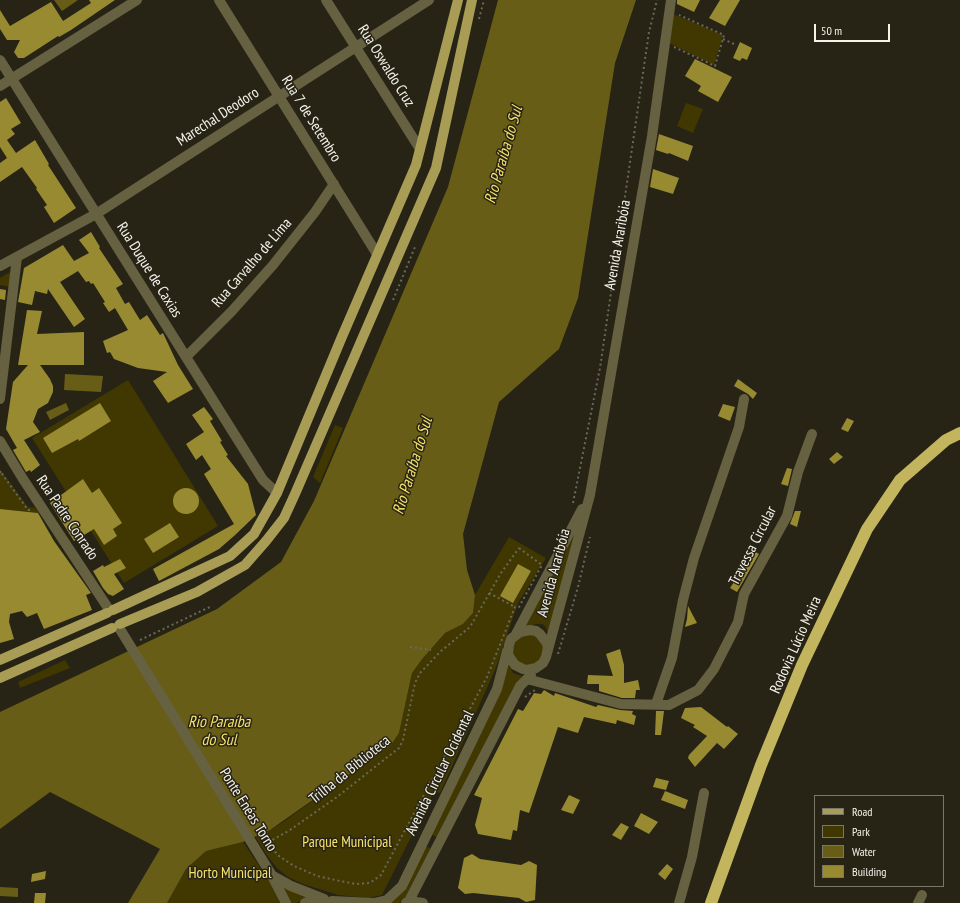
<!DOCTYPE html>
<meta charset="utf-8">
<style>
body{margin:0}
#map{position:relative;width:960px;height:903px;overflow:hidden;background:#272416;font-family:"PT Sans Narrow",sans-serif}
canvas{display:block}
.legend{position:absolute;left:814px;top:795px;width:130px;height:92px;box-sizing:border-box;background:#272416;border:1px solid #79766a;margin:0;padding:5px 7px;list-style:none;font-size:12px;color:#f4f2e9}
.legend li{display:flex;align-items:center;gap:8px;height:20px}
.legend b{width:20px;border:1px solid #79766a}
.scale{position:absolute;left:814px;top:24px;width:76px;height:18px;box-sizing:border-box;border:2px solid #f4f2e9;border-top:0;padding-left:5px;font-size:12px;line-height:14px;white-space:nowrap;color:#f4f2e9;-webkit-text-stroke:3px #272416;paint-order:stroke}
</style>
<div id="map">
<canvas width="960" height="903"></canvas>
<ul class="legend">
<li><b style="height:5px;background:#a99d56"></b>Road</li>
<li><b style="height:11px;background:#403800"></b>Park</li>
<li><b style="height:11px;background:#675d17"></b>Water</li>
<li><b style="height:11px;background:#988a31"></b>Building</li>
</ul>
<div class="scale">50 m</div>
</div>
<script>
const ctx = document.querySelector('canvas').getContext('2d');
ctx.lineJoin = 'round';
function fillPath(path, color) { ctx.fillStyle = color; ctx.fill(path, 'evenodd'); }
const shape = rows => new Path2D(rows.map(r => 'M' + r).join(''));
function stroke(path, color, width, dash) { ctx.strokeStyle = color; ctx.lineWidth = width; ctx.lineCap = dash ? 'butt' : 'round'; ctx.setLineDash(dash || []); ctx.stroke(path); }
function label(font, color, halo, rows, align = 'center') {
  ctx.font = font + ' "PT Sans Narrow",sans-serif'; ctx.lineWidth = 3; ctx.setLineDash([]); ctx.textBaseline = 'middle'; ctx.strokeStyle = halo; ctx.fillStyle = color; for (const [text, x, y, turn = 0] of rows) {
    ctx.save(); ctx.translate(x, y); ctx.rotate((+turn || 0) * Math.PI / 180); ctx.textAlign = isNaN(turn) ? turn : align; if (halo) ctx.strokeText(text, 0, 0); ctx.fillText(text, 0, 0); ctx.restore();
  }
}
const green = shape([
 [673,14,723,35,714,65,667,42],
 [686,103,703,109,693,133,677,126],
 [12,271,10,287,0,285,0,278],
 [128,380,218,526,124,583,32,438],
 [335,425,343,428,320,483,313,477],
 [0,469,28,507,35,508,39,513,0,509],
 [578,526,550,638,545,626,542,624,536,624,524,627],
 [509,537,546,558,518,603,495,670,440,793,434,791,382,895,368,898,338,895,303,884,288,877,277,868,266,854,255,836,270,830,283,822,391,745,399,733,412,673,423,658,445,633,463,624,473,613,475,595],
 [525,634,536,635,545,648,539,663,523,666,512,655,512,644],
 [65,660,70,668,20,688,18,682],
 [507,662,513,673,521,676,530,674,440,839,429,833],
 [243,842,272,885,280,903,167,903,186,869,206,851],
 [422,845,433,849,406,897,399,903,380,903,395,895],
 [276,880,313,896,296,903,289,903]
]);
const water = shape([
 [54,0,78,0,62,11],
 [498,0,636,0,615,63,578,298,559,349,499,402,463,534,467,570,475,595,473,613,463,624,445,633,423,658,412,673,399,733,391,745,270,830,243,842,206,851,186,869,167,903,128,903,160,849,50,792,0,829,0,712,217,609,281,562,314,501,448,187],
 [65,374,103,376,101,392,64,390],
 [66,403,69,410,50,420,46,412],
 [0,887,18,888,18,897,0,896]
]);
const building = shape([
 [89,0,115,0,71,30,59,37,58,36,24,58,18,58,14,52,20,40,7,40,0,29,0,10,10,26,51,2,63,21,91,3],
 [677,0,700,0,694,12,677,4],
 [720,0,740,0,725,26,709,18],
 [740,42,752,48,747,60,742,58,740,61,733,58],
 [695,59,732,77,718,102,698,91,701,86,685,76],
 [6,98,21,123,11,129,15,134,7,140,16,153,35,140,49,164,48,165,76,208,54,223,44,207,47,205,36,189,37,188,22,167,0,182,0,163,7,158,0,147,0,102],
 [659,134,693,146,688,161,669,153,668,154,656,150],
 [653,169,679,178,673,194,650,187],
 [91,232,100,247,99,248,123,284,116,288,125,304,129,302,140,320,147,315,160,335,163,333,178,365,193,389,168,403,153,381,167,372,138,368,114,359,110,352,107,353,103,341,128,330,115,308,109,312,103,303,105,302,93,283,91,284,89,281,86,282,78,271,60,282,85,319,74,327,48,289,47,294,35,291,32,305,18,302,24,268,63,245,74,261,89,253,79,240],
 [0,289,6,290,5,300,0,299],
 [27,310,42,311,37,334,84,332,84,365,40,365,50,379,53,386,53,392,48,403,38,409,33,422,40,432,24,440,40,465,31,472,30,470,26,472,13,450,17,448,6,429,13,382,28,365,18,365],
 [738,379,757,393,753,399,748,394,734,386],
 [100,403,111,421,79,441,78,439,52,453,43,438],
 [723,404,735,407,730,421,718,416],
 [204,407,213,419,210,421,222,441,220,442,228,455,226,456,248,484,256,515,234,536,219,549,159,581,153,569,234,524,204,474,211,469,202,455,196,460,186,444,204,432,192,415],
 [847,418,854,421,848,432,841,429],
 [837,452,843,457,834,464,829,459],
 [787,468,792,469,788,486,781,484],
 [83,479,92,493,99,488,122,523,113,529,117,536,104,545,94,529,74,541,50,503],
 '173 501a13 13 0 1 1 26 0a13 13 0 1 1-26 0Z',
 [0,509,38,513,54,541,91,593,86,595,92,610,44,629,37,613,27,617,22,611,10,614,9,622,14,639,0,643],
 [795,511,801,511,797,527,790,524],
 [170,523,179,537,153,553,144,539],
 [754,551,759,554,737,592,730,588],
 [120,559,126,568,114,574,124,589,113,596,108,594,103,588,93,571,103,565,104,567],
 [518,564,531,571,513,603,500,596],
 [688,606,697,623,685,627,687,619],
 [620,649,624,665,624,683,638,680,640,690,636,690,635,698,622,698,599,691,599,684,587,684,588,675,613,676,606,654],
 [544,690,554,696,555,693,596,707,598,705,620,710,633,711,632,714,636,716,634,725,617,720,616,724,584,717,578,733,558,727,529,813,520,810,517,831,513,830,511,840,478,834,475,825,482,798,474,795,518,709,523,711,534,693,541,694],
 [701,707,727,727,728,726,738,734,724,749,717,743,695,767,688,758,689,755,707,736,693,727,695,725,681,718,685,708],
 [656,711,664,711,661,735,655,735],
 [656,778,669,781,666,790,653,787],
 [665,791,688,800,685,809,661,800],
 [569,795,580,800,573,814,561,810],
 [641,813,658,822,649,834,634,826],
 [621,823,629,827,621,840,612,835],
 [472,854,480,859,521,865,529,861,537,865,535,900,526,902,519,898,473,893,465,894,458,888,464,858],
 [667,864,673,869,665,880,658,874],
 [46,871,45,879,31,882,32,874],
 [35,893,46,893,45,903,34,903]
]);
const path = shape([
 [479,19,484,0],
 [723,39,734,44],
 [674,47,715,66,724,35,679,15],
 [393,300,415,247],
 [0,473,0,471,28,510,32,510],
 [573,503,600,368,649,32,657,0],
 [519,548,542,565,519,607,515,607,487,677,381,875,370,883,356,884,340,881,317,876,294,866,279,856,267,843,290,830,337,797,399,748,403,740,415,683,420,673,440,652,470,627,501,573,519,548],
 [489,593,515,607],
 [140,640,212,606],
 [410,647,431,650],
 [558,654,578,587,590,537],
 [525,697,535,690]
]);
const minor = shape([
 [219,0,377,254],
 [326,0,420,149],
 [0,60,263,480,277,493],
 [0,86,137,0],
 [0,266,96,214,429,0],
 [186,357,232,311,273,265,315,212,334,184],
 [0,399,17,257],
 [0,441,23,479,110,611],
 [118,626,271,874,286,903],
 [516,634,582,509],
 [546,657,548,647,546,642,540,634,536,631,530,630,520,632,511,639,509,645,508,654,510,658,515,665,523,669,527,670,536,668,543,663,546,657,590,495,652,136,671,0],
 [527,679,621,704,669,705,698,690,714,669,738,622,744,594,787,516,798,472,812,434],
 [656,704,672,658,683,600,694,558,739,427,744,399],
 [271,875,291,886,324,899],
 [332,901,374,903,387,900,402,886,497,689,507,651],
 [409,901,423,903],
 [305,903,314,899,323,899],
 [406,903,409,901,520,686,531,675],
 [679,903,692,857,704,793],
 [918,903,922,895]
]);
const major = shape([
 [113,610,230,556,254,534,277,493,341,339,416,165,458,0],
 [120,624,197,592,245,565,266,541,284,518,295,494,436,168,472,0],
 [0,660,107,613],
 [0,678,112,628]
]);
const highway = shape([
 [711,903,761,765,802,665,867,529,900,480,946,440,960,433]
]);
const streetNames = [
 ["Rua Oswaldo Cruz",386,66,58],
 ["Marechal Deodoro",218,117,-33],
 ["Rua 7 de Setembro",311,119,58],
 ["Avenida Araribóia",618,245,-80],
 ["Rua Carvalho de Lima",252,263,-49],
 ["Rua Duque de Caxias",149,270,58],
 ["Rua Padre Conrado",67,518,56],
 ["Travessa Circular",753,546,-63],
 ["Avenida Araribóia",554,573,-75],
 ["Rodovia Lúcio Meira",796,645,-66],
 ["Trilha da Biblioteca",350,770,-39],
 ["Avenida Circular Ocidental",440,773,-64],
 ["Ponte Enéas Torno",248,810,58]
];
const parkNames = [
 ["Parque Municipal",347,843],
 ["Horto Municipal",230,874]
];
const waterNames = [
 ["Rio Paraíba do Sul",504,155,-74],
 ["Rio Paraíba do Sul",413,466,-73],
 ["Rio Paraíba",219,722],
 ["do Sul",219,740]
];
fillPath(green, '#403800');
fillPath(water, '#675d17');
fillPath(building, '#988a31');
stroke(path, '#6a685b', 2, [2, 3]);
stroke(minor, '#666140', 10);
stroke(major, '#a99d56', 10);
stroke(highway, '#c3b55e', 12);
label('15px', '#f4f2e9', '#272416', streetNames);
label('15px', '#f6e36d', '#272416', parkNames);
label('italic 16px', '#f5e26c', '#272416', waterNames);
</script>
